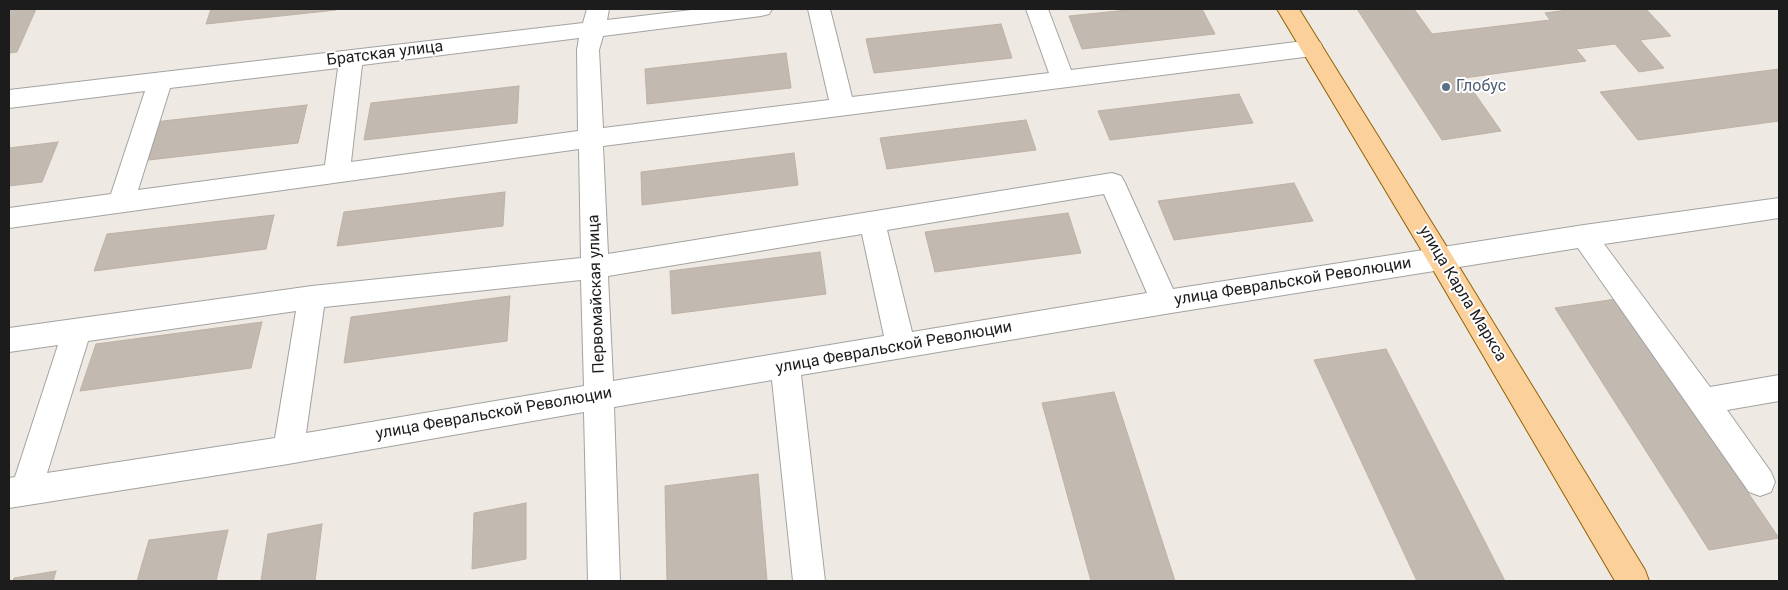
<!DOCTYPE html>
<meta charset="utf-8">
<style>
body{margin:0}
#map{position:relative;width:1788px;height:590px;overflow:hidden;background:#eee9e2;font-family:Roboto,sans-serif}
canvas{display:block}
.frame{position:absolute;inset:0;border:10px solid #1c1c1c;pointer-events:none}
</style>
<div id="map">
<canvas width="1788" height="590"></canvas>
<div class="frame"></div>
</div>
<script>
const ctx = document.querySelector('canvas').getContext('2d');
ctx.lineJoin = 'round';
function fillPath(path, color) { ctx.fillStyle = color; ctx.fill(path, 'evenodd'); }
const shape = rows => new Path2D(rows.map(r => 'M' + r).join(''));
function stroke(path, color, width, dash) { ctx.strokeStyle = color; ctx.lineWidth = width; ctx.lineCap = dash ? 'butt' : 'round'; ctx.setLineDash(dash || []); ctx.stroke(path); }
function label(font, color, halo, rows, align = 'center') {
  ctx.font = font + ' Roboto,sans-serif'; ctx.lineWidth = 4; ctx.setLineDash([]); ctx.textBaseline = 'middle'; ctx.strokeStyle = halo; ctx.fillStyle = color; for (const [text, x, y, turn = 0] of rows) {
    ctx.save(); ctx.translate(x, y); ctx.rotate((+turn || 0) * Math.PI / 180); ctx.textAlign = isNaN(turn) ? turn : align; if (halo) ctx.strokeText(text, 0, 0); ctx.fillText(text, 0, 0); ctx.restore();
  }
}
const building = shape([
 [9,9,36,9,17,52,9,53,9,9],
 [211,9,336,9,336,10,206,24,211,9],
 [1137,9,1202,9,1215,34,1082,49,1069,16,1137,9],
 [1357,9,1414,9,1432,34,1550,20,1545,13,1575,9,1646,9,1671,36,1640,40,1664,68,1639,72,1615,44,1576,49,1586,61,1464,78,1501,131,1442,140,1357,9],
 [1001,24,1012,58,874,73,866,39,1001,24],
 [786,53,791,88,647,104,645,69,786,53],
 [1779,69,1779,121,1638,140,1600,92,1779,69],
 [519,86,517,123,364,140,371,103,519,86],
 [1239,94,1253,123,1110,140,1098,111,1239,94],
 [307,105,298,143,140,161,154,122,307,105],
 [1026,120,1036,150,887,169,880,138,1026,120],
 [58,142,42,182,9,186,9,148,58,142],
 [794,153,798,185,642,205,641,172,794,153],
 [1294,183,1313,221,1174,240,1158,201,1294,183],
 [505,192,503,226,337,246,344,212,505,192],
 [1068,213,1081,253,935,272,925,232,1068,213],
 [274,215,266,249,94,271,107,234,274,215],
 [820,252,826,294,672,314,670,271,820,252],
 [510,296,507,341,344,363,351,317,510,296],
 [1616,299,1779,538,1709,550,1555,308,1616,299],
 [262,322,251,368,80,391,96,344,262,322],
 [1386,349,1505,581,1417,581,1314,360,1386,349],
 [1114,392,1175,581,1091,581,1042,403,1114,392],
 [758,474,767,581,667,581,665,486,758,474],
 [526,503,526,559,472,569,474,513,526,503],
 [322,524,315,581,261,581,268,534,322,524],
 [228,530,216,581,137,581,149,540,228,530],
 [56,571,53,581,13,581,14,578,56,571]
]);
const minor = shape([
 [587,9,609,9,607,20,700,9,772,9,769,14,761,16,603,36,599,50,603,128,829,100,808,9,830,9,852,97,1049,73,1026,9,1048,9,1071,70,1312,40,1320,42,1323,48,1320,54,1312,56,603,146,608,254,1112,173,1121,176,1125,183,1173,289,1584,225,1779,198,1779,218,1604,244,1710,387,1779,375,1779,401,1727,410,1771,472,1775,482,1771,492,1760,496,1749,492,1578,248,1165,314,801,375,825,581,793,581,772,380,614,407,620,581,588,581,584,412,288,464,9,508,9,478,15,477,58,345,9,352,9,328,312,286,581,258,579,149,9,228,9,208,111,194,145,91,9,108,9,90,583,23,587,9],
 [579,38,577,50,578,131,351,162,362,65,579,38],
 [338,68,325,165,138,190,170,88,338,68],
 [1104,194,1147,293,912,332,887,230,1104,194],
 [862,234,884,336,613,381,608,276,862,234],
 [581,280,584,386,306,433,324,307,581,280],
 [296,311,275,438,47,473,88,341,296,311]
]);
const major = shape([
 [1277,9,1299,9,1450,252,1645,570,1649,581,1615,581,1432,268,1277,9]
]);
const markers = [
 [1446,87,5,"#5c6f8a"]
];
const streetNames = [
 ["Братская улица",385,54,-7],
 ["улица Февральской Революции",1293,282,-9],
 ["Первомайская улица",597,294,-92],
 ["улица Карла Маркса",1462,294,59],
 ["улица Февральской Революции",894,348,-10],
 ["улица Февральской Революции",494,414,-10]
];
const serviceNames = [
 ["Глобус",1456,87]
];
fillPath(building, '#c2b9b1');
stroke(building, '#bfb0a4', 1);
stroke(minor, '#a3a3a3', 2);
stroke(major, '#936102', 2);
fillPath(minor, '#fff');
fillPath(major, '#fbd09a');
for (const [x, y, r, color] of markers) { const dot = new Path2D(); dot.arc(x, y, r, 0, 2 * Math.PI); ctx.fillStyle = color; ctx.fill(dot); stroke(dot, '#fff', 2); }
label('16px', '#1c1c1c', '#fff', streetNames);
label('16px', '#4e5e75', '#fff', serviceNames, 'left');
</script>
